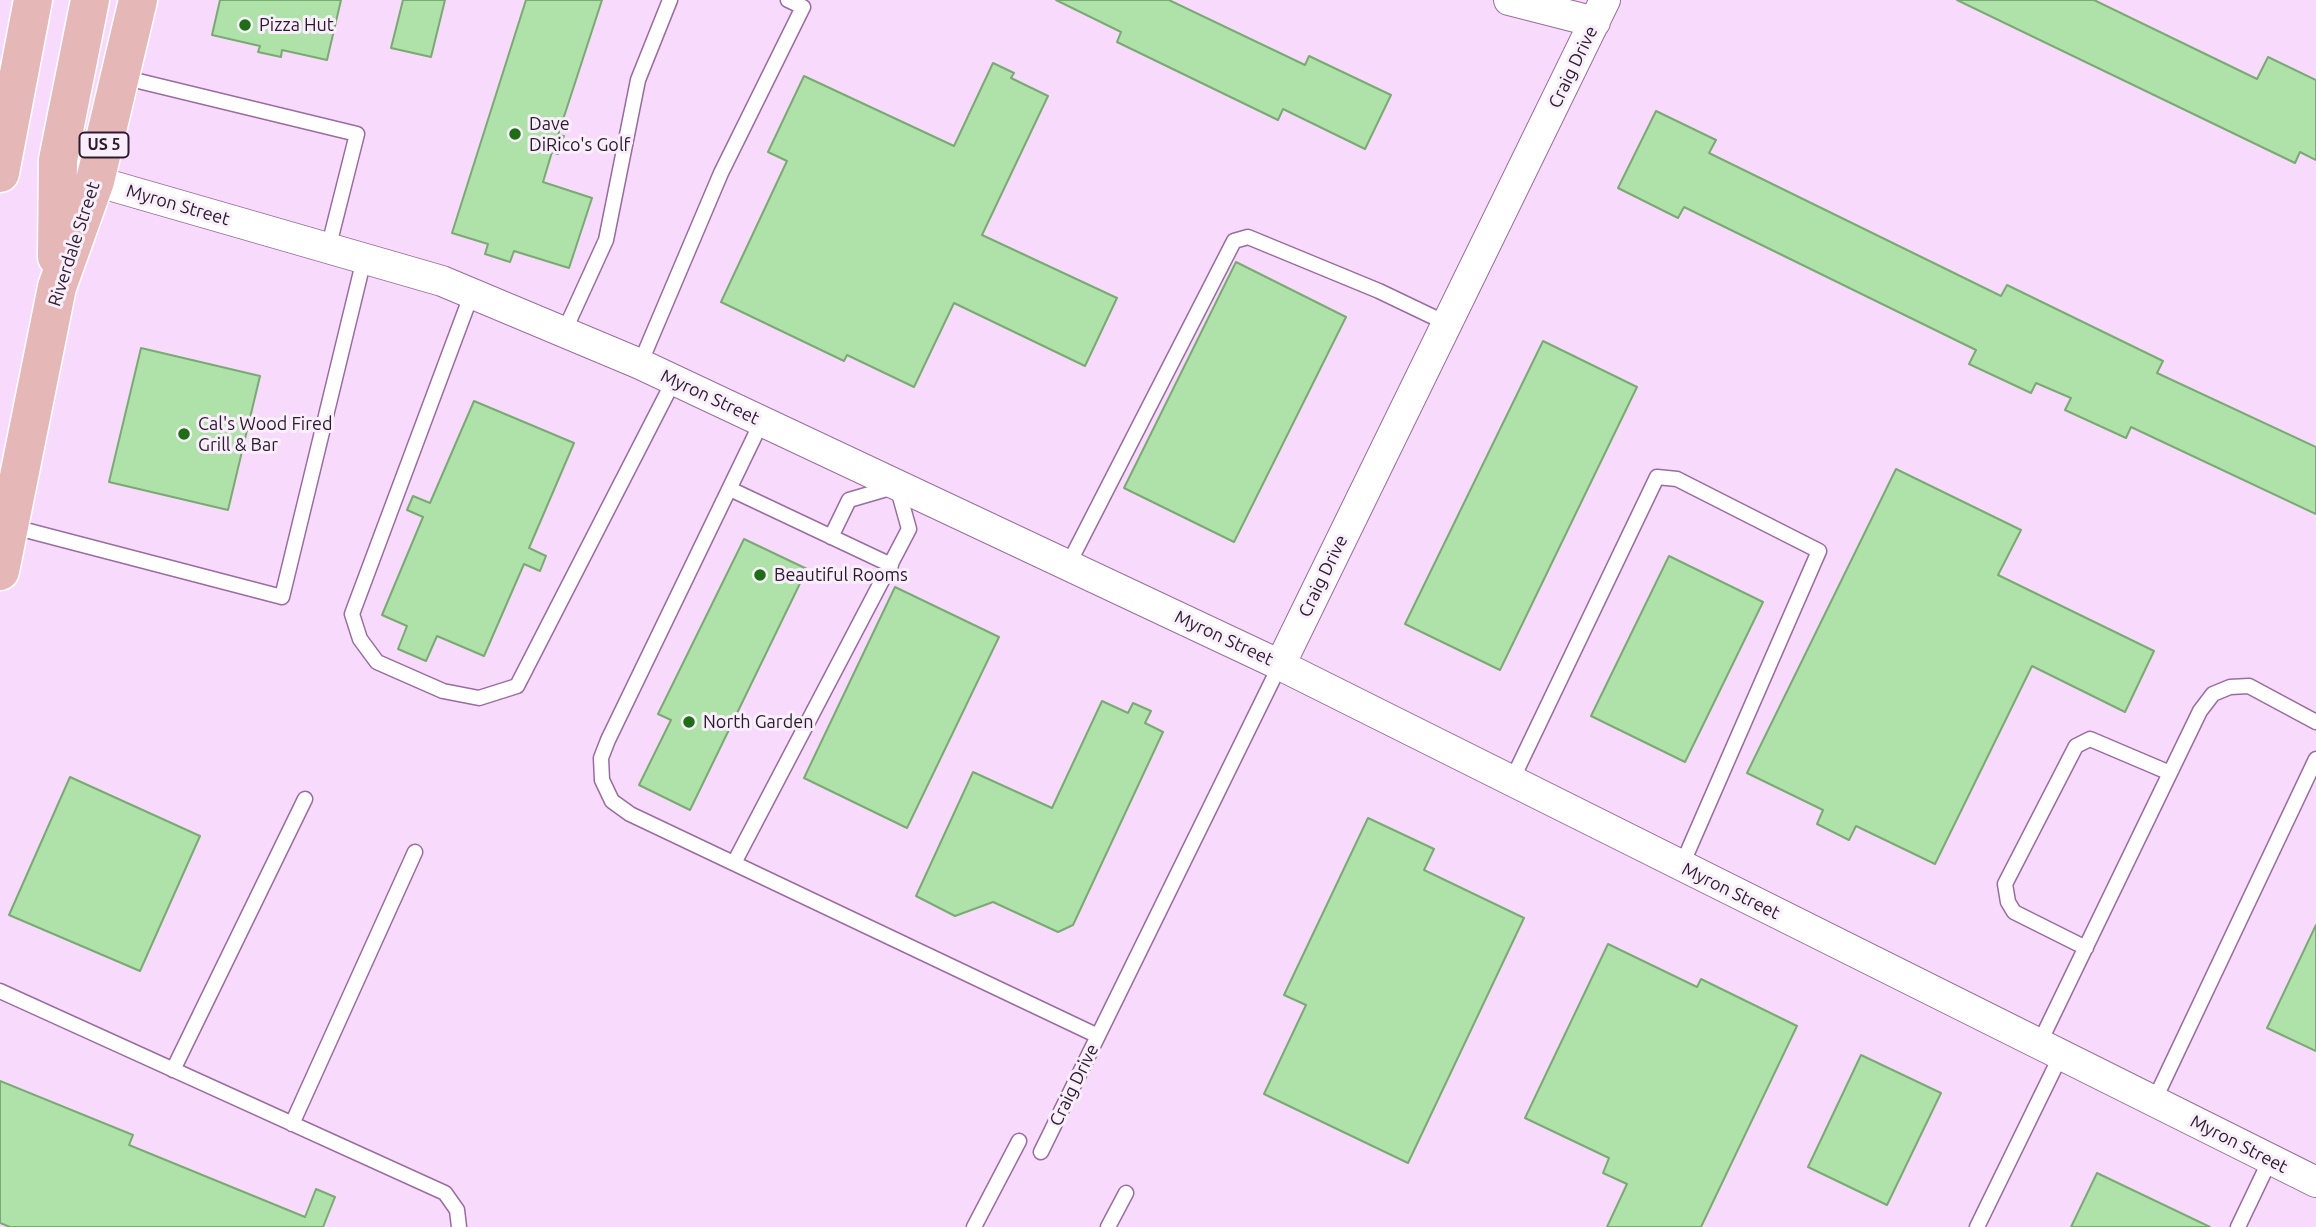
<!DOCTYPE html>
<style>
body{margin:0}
canvas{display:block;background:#f8dafd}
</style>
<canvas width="2316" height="1227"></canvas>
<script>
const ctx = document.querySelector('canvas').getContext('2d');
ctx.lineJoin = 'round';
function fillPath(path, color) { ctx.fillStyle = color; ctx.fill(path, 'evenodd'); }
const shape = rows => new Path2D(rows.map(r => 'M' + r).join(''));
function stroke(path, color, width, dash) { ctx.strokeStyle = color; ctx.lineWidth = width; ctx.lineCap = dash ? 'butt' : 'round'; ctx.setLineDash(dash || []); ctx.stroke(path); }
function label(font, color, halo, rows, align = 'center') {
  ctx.font = font + ' Ubuntu,sans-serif'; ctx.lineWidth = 6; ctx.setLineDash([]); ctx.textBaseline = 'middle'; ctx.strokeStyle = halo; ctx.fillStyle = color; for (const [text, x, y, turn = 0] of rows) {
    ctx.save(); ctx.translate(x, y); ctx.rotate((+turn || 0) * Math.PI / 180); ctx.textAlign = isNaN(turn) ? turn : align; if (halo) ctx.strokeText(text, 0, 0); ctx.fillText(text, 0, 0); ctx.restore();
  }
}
const building = shape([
 [220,0,341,0,327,60,282,50,281,57,258,52,260,46,212,35,220,0],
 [403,0,445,0,431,57,391,48,403,0],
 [526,0,602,0,558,135,564,136,558,154,552,152,543,182,592,198,569,268,514,251,510,262,485,254,488,244,452,233,526,0],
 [1056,0,1169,0,1305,65,1309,56,1391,95,1365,149,1283,109,1278,120,1117,42,1121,32,1056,0],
 [1957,0,2094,0,2257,79,2268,57,2316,80,2316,160,2300,152,2295,163,1957,0],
 [993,63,1014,73,1011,78,1048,96,982,235,1117,298,1085,366,954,303,914,387,847,355,844,361,721,302,787,161,768,152,804,76,954,146,993,63],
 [1656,111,1716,140,1709,153,2001,296,2007,285,2163,361,2157,373,2316,447,2316,514,2131,427,2126,438,2065,410,2071,398,2036,383,2031,393,1969,364,1976,350,1684,207,1678,218,1618,188,1656,111],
 [1236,262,1346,317,1234,542,1124,488,1236,262],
 [1543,341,1637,387,1500,670,1405,624,1543,341],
 [141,348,260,376,228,510,109,482,141,348],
 [474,401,574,443,529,548,546,556,540,571,524,564,484,656,437,636,426,661,398,649,407,626,382,615,423,517,407,510,413,496,430,503,474,401],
 [1896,469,2021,530,1998,575,2154,651,2125,712,2032,666,1935,864,1856,826,1849,840,1817,824,1823,810,1747,773,1896,469],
 [744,539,807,569,690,810,639,785,671,720,658,714,744,539],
 [1669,556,1763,602,1685,762,1591,716,1669,556],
 [895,587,999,637,907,828,804,778,895,587],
 [1102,701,1128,713,1133,703,1151,711,1145,723,1163,732,1073,925,1058,932,993,902,955,916,916,896,973,772,1052,808,1102,701],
 [70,777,200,836,140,971,9,915,70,777],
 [1368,818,1434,849,1424,870,1524,918,1408,1163,1264,1094,1306,1005,1284,995,1368,818],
 [2316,925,2316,1051,2267,1028,2316,925],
 [1608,944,1697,987,1701,979,1797,1026,1701,1227,1607,1227,1627,1184,1603,1173,1609,1158,1525,1118,1608,944],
 [1861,1055,1941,1093,1887,1205,1808,1167,1861,1055],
 [0,1081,133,1135,129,1145,305,1217,316,1189,335,1197,323,1227,10,1227,0,1223,0,1081],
 [2097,1173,2210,1227,2071,1227,2097,1173]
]);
const lane = shape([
 [122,77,357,134,328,249],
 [472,293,352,614,360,639,377,662,443,691,479,698,517,686,674,380],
 [564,332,606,240,638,80,670,0],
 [640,364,721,173,803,7,788,0],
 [762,421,608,740,601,758,602,780,612,801,630,814,1098,1036],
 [730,489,891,565],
 [10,526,282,597,364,259],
 [1068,565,1234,241,1248,237,1379,291,1448,324],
 [1512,780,1657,477,1677,479,1819,551,1681,867],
 [734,863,909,529,897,486,849,500,831,537],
 [2086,948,2014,912,2008,902,2005,884,2076,746,2090,739,2170,773],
 [0,991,445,1193,457,1210,459,1227],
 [2039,1044,2200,711,2213,694,2230,687,2249,686,2316,722],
 [173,1070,305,799],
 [2154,1101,2316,759],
 [292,1124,415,852],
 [1041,1152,1280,665],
 [974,1227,1019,1141],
 [1108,1227,1126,1193],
 [1977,1227,2061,1055],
 [2238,1227,2270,1160]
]);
const street = shape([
 [1509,0,1595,22],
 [95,181,442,281,640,364,1280,665,2316,1182],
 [1280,665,1605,0]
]);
const primary = shape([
 [0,173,33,0],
 [57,257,58,160,90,0],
 [0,571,57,287,95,181,138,0]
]);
const markers = [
 [245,25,7,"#1d6e14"],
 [515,134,7,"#1d6e14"],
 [184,434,7,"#1d6e14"],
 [760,575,7,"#1d6e14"],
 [689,722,7,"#1d6e14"]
];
const shields = [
 [104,145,49]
];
const shieldNames = [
 ["US 5",104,145]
];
const poiNames = [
 ["Pizza Hut",259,25],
 ["Dave",529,124],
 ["DiRico's Golf",529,145],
 ["Cal's Wood Fired",198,424],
 ["Grill & Bar",198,445],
 ["Beautiful Rooms",774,575],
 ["North Garden",703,722]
];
const streetNames = [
 ["Craig Drive",1573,67,-64],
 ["Myron Street",178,205,16],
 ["Riverdale Street",74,244,-72],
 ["Myron Street",710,397,25],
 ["Craig Drive",1323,576,-64],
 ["Myron Street",1224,638,25],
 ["Myron Street",1731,891,26],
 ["Craig Drive",1074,1085,-64],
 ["Myron Street",2239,1144,27]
];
fillPath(building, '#aee2a8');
stroke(building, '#79aa72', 2);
stroke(lane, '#9a6ca2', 17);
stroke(street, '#9a6ca2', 32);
stroke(primary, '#fff', 41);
stroke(lane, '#fff', 14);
stroke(street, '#fff', 30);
stroke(primary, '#e5b8b7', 38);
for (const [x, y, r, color] of markers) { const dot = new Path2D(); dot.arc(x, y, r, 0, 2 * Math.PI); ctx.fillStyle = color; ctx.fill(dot); stroke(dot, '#f9effb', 2.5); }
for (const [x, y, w] of shields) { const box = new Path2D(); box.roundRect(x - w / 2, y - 12.5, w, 25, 5); ctx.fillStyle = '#f9effb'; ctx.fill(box); stroke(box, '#2c1a2f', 2); }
label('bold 16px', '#2c1a2f', null, shieldNames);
label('18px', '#2c1a2f', '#f9effb', poiNames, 'left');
label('18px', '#2c1a2f', '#f9effb', streetNames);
</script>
